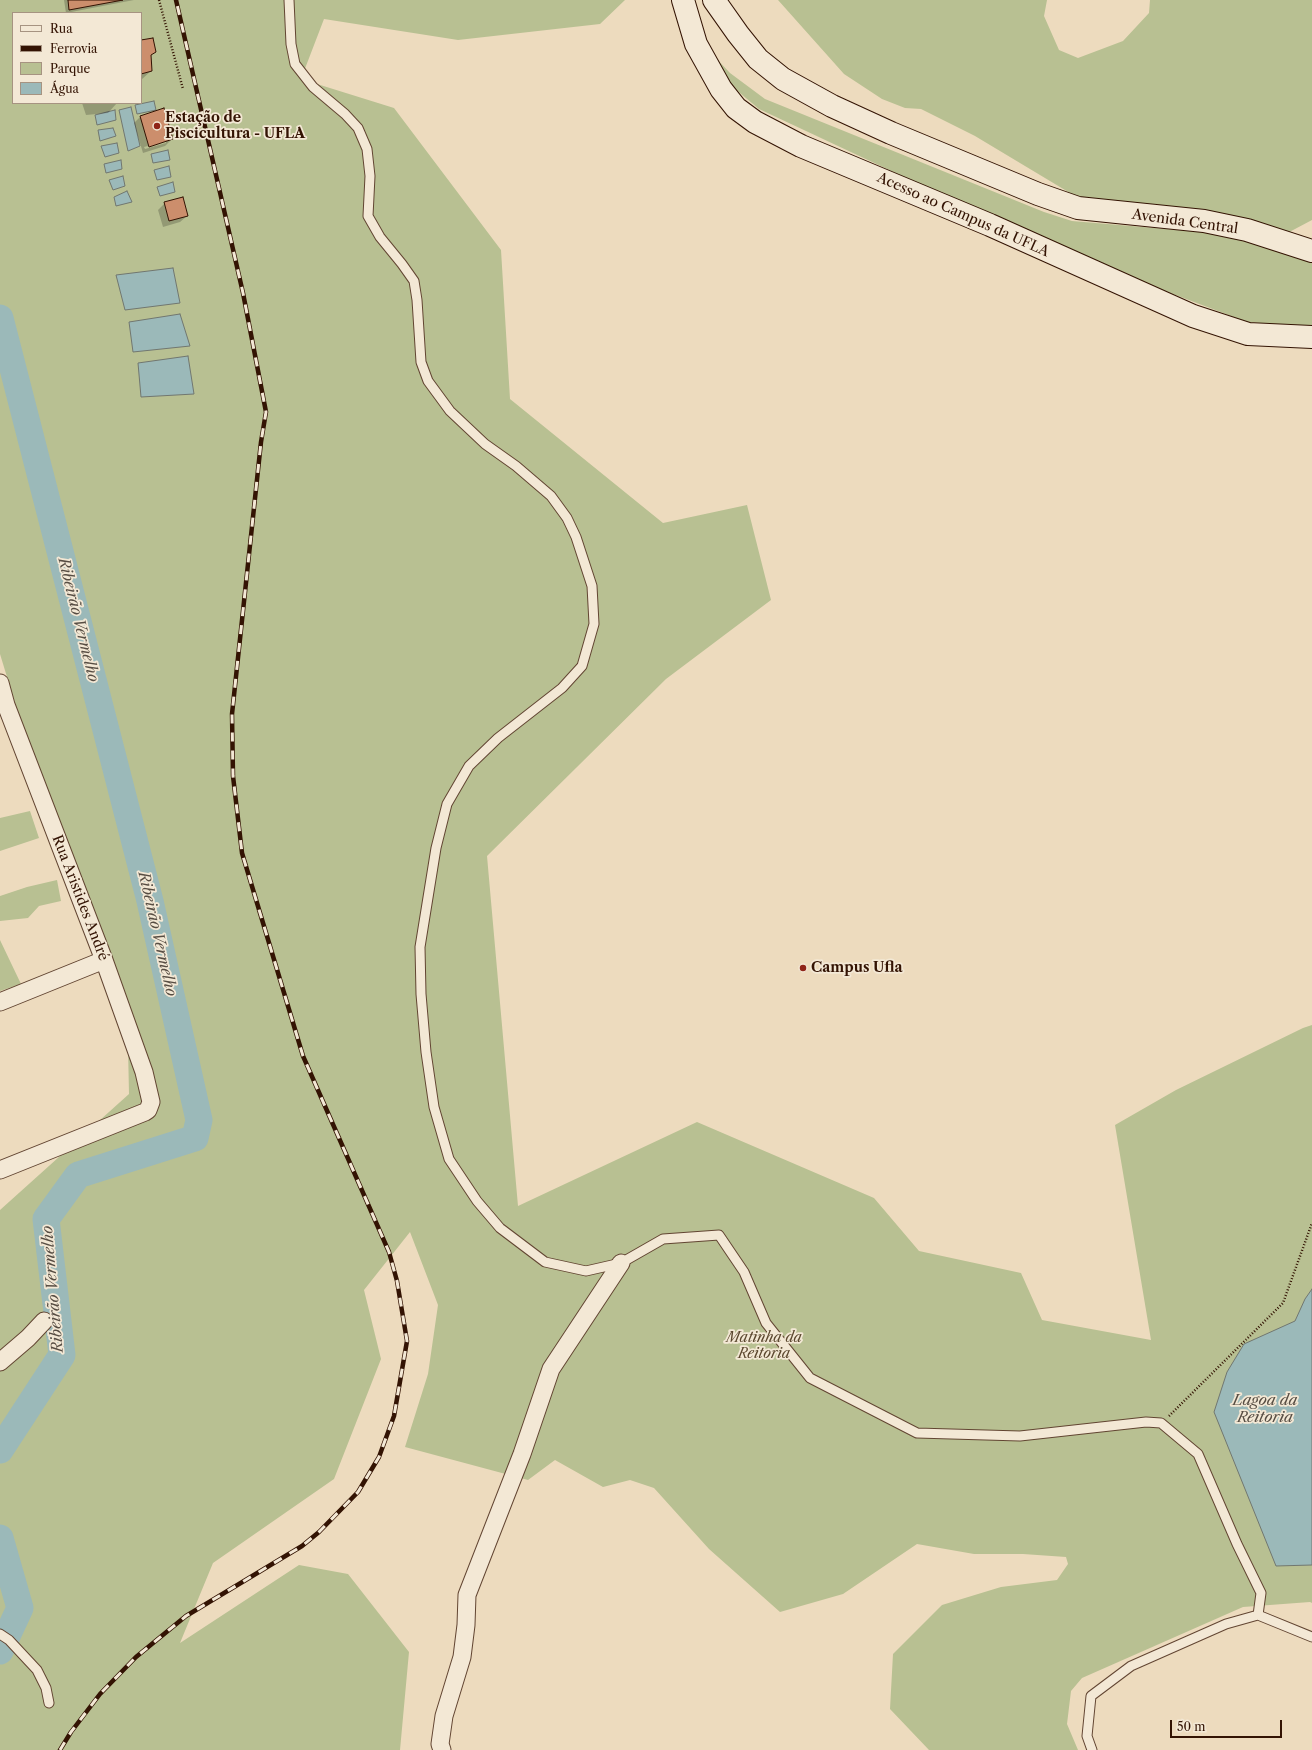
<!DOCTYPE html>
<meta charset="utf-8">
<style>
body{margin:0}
#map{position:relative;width:1312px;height:1750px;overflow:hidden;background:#eddbbe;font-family:"Libre Caslon Text",serif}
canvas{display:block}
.legend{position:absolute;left:12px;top:12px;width:130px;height:92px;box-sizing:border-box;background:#f3e8d5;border:1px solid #a69381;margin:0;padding:5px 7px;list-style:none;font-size:12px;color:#331303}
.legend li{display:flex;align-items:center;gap:8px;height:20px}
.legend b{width:20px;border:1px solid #a69381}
.scale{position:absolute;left:1170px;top:1720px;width:112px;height:18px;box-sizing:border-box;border:2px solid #331303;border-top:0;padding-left:5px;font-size:12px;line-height:14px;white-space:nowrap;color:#331303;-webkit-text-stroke:3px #f3e8d5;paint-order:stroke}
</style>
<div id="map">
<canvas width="1312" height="1750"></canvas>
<ul class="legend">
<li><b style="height:5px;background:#f3e8d5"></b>Rua</li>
<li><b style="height:5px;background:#331303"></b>Ferrovia</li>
<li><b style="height:11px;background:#b8c092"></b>Parque</li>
<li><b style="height:11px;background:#9bb9b9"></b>Água</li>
</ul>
<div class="scale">50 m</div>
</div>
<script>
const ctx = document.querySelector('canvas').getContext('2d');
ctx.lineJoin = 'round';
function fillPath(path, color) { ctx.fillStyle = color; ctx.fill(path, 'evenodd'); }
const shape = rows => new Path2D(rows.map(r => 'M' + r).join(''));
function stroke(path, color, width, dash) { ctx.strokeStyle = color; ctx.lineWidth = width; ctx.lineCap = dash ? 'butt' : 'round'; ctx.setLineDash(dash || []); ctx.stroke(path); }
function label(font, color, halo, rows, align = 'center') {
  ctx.font = font + ' "Libre Caslon Text",serif'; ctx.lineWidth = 3.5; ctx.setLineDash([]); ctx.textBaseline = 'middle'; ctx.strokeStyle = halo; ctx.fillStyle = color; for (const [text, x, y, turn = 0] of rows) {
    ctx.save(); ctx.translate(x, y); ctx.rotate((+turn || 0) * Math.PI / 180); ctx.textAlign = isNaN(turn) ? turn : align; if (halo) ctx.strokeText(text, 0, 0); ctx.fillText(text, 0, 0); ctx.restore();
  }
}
const green = shape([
 [0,0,625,0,600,24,458,40,324,19,301,79,394,108,501,250,510,399,663,523,747,505,771,600,666,679,487,856,518,1206,697,1122,874,1198,919,1251,1021,1273,1042,1320,1151,1340,1115,1125,1176,1090,1303,1028,1312,1025,1312,1603,1310,1602,1243,1607,1082,1678,1071,1691,1067,1724,1078,1750,929,1750,890,1709,893,1654,942,1605,1001,1587,1057,1580,1068,1564,1066,1557,1023,1554,974,1554,917,1544,843,1594,780,1612,709,1549,654,1488,630,1480,603,1487,555,1460,528,1480,405,1447,428,1374,438,1305,410,1232,364,1290,381,1359,334,1479,213,1563,180,1643,299,1565,348,1574,409,1652,400,1750,0,1750,0,1210,129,1094,127,1000,18,713,0,654],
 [13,13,141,13,141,103,13,103],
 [778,0,1047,0,1044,16,1059,50,1078,58,1123,41,1149,13,1150,0,1312,0,1312,220,1278,238,1312,262,1312,327,1247,322,1075,257,759,109,722,78,698,39,730,73,765,99,1044,212,1072,221,1202,232,1251,242,1239,229,1097,221,1075,196,975,136,921,109,905,108,882,99,844,74],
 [30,811,39,838,0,851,0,818],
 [57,880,61,901,39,906,28,918,0,921,0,896,27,887],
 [0,940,21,984,0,991]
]);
const water = shape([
 [154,101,156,110,137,114,135,105,154,101],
 [131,107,140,146,128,151,119,110,131,107],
 [115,110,116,120,97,125,95,115,115,110],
 [113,128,116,136,100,141,98,130,113,128],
 [117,143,119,153,105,157,101,146,117,143],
 [168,150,170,160,153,163,151,154,168,150],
 [121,160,122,169,106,173,104,164,121,160],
 [169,166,171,177,157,180,154,170,169,166],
 [123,176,125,186,113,190,109,180,123,176],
 [173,182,175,192,160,196,157,187,173,182],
 [127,191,132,202,116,206,114,197,127,191],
 [173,268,180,303,125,310,116,275,173,268],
 [180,314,190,346,133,352,129,322,180,314],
 [188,356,194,394,141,397,138,363,188,356],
 [1312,1289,1312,1565,1276,1566,1214,1412,1227,1372,1244,1344,1295,1321,1305,1299,1312,1289]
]);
const shadow = shape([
 [64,0,134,0,66,13],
 [141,42,150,56,151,71,141,80],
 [82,103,117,103,108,113,86,115],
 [140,117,172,139,165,146,143,153,134,123],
 [166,141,166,143,145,149,144,147],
 [165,203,187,216,180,222,163,227,158,210]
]);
const river = shape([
 [0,318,150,901,199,1120,195,1138,78,1175,46,1219,62,1355,0,1450],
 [0,1538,20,1608,0,1651]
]);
const building = shape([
 [68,0,123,0,69,10,68,0],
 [153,38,156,52,151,55,152,71,141,74,141,40,153,38],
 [164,108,173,139,149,147,140,116,164,108],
 [183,197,188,216,169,221,164,202,183,197]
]);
const path = shape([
 [159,0,183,89],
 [1169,1416,1283,1303,1312,1223]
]);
const lane = shape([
 [289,0,291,44,295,64,313,87,345,114,358,128,367,149,370,176,368,216,380,237,402,264,414,281,417,300,421,362,428,381,450,411,485,444,516,466,551,496,567,518,576,537,592,586,594,624,582,666,562,688,498,738,469,766,447,804,436,848,420,947,421,994,426,1052,434,1107,449,1159,477,1201,500,1228,545,1262,586,1271,621,1263,663,1239,719,1235,744,1272,766,1323,810,1378,917,1433,1020,1436,1146,1422,1161,1423,1198,1454,1237,1544,1261,1593,1258,1615,1226,1624,1131,1666,1091,1696,1087,1736,1092,1750],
 [1258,1615,1312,1637],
 [0,1634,9,1640,37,1670,46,1688,49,1703]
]);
const street = shape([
 [0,683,6,705,104,960,144,1072,151,1102,148,1110,145,1112,0,1170],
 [0,1002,104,960],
 [0,1362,28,1338,44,1321],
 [442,1750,440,1744,444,1716,462,1657,466,1625,467,1595,522,1454,551,1369,621,1263]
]);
const secondary = shape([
 [683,0,696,44,721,89,736,108,755,122,801,146,990,225,1193,316,1248,334,1312,337],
 [714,0,738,34,758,59,783,79,832,106,891,133,1038,194,1078,208,1204,221,1247,230,1312,251]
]);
const rail = shape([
 [60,1750,71,1732,100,1694,136,1657,186,1616,302,1546,319,1532,358,1492,379,1457,394,1416,407,1341,397,1281,389,1252,303,1056,242,853,233,776,232,714,261,442,266,412,243,293,176,0]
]);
const markers = [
 [157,126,4,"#8f2418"],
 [803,968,4,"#8f2418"]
];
const poiNames = [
 ["Estação de",165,118],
 ["Piscicultura - UFLA",165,134],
 ["Campus Ufla",811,968]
];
const streetNames = [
 ["Acesso ao Campus da UFLA",963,215,24],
 ["Avenida Central",1185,222,8],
 ["Rua Aristides André",80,898,69]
];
const parkNames = [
 ["Matinha da",764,1338],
 ["Reitoria",764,1354]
];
const waterNames = [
 ["Ribeirão Vermelho",78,620,76],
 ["Ribeirão Vermelho",157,934,77],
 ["Ribeirão Vermelho",53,1289,-95],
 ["Lagoa da",1265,1401],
 ["Reitoria",1265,1418]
];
fillPath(green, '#b8c092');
fillPath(water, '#9bb9b9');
stroke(water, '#717770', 1);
fillPath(shadow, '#0003');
stroke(river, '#9bb9b9', 27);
fillPath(building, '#cc8e6c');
stroke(building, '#331303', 1);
stroke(lane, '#624532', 11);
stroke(street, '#624532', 19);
stroke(secondary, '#331303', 24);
stroke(path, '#331303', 2.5, [1, 2]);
stroke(lane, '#f3e8d5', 9);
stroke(street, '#f3e8d5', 17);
stroke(secondary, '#f3e8d5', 22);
stroke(rail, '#331303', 4.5);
stroke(rail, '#f3e8d5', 3, [9]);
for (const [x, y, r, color] of markers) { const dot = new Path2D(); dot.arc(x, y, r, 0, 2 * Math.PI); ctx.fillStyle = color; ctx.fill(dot); stroke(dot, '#f3e8d5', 1.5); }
label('bold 14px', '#331303', '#f3e8d5', poiNames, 'left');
label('14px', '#331303', '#f3e8d5', streetNames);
label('italic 14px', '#5b472e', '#f3e8d5', parkNames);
label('italic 15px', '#574d43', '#f3e8d5', waterNames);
</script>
